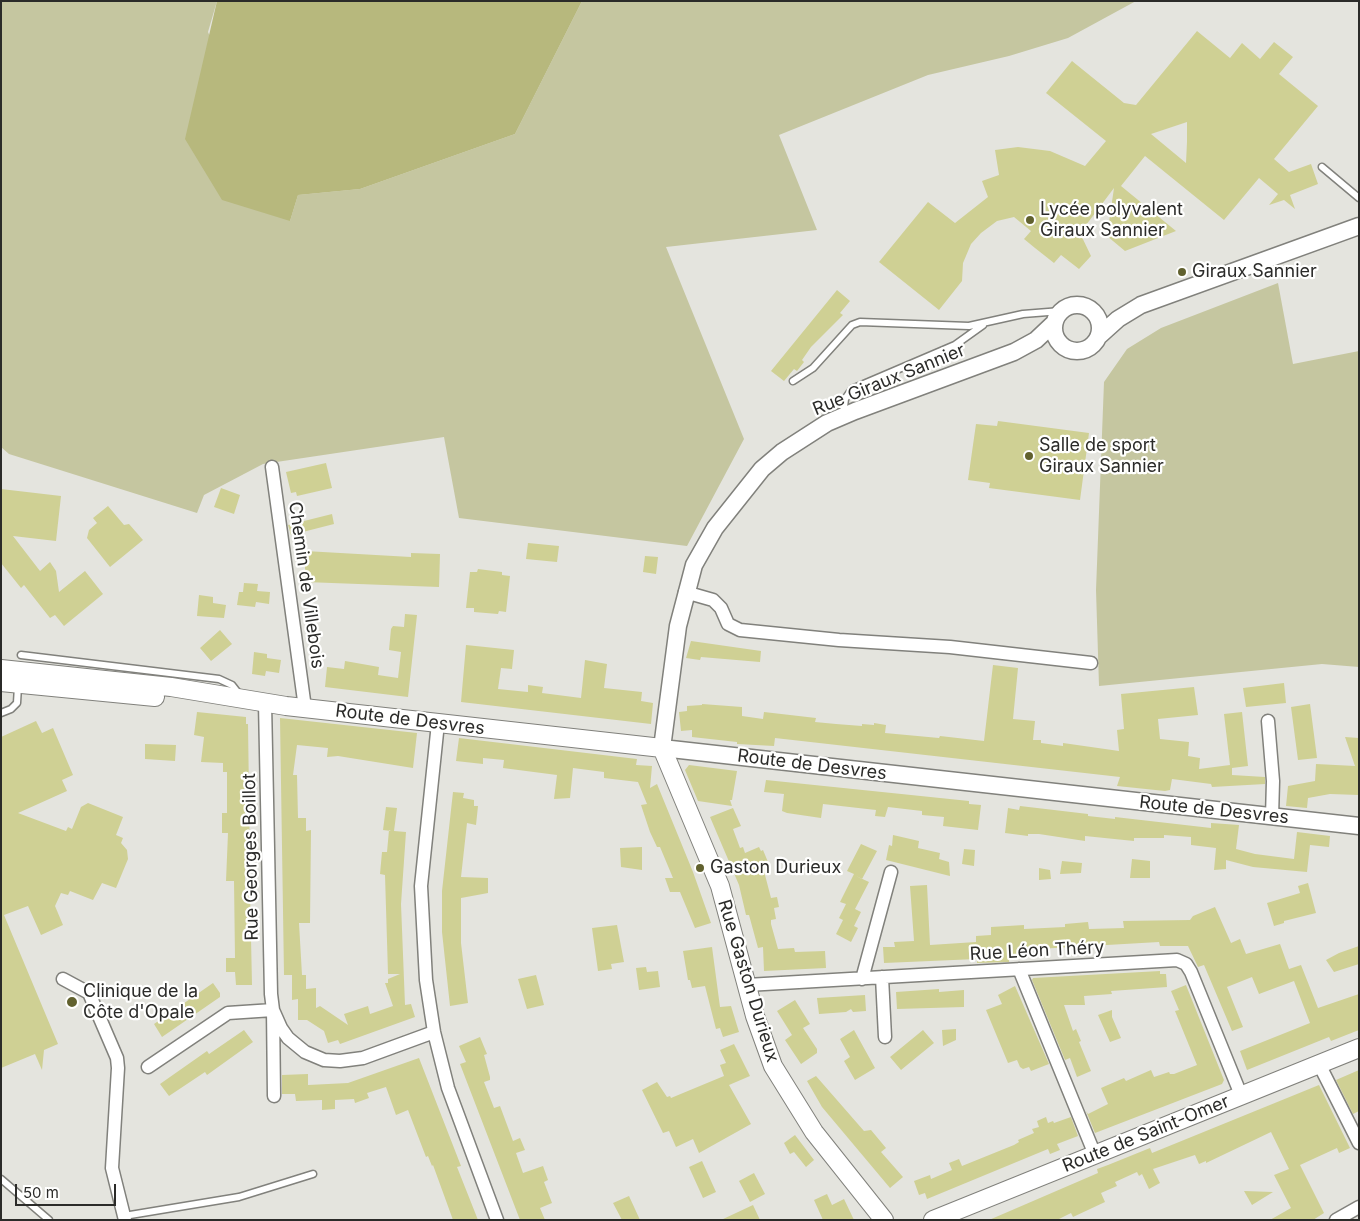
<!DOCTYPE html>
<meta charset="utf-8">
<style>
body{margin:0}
#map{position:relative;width:1360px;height:1221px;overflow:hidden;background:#e4e4de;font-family:Inter,sans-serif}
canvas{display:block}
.frame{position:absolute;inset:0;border:2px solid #2b2b29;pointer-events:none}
.scale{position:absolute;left:15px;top:1184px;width:101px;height:22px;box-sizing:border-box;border:2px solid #2b2b29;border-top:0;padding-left:6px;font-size:15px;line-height:18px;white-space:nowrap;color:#2b2b29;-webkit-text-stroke:4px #fffffe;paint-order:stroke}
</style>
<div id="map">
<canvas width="1360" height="1221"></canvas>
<div class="frame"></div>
<div class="scale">50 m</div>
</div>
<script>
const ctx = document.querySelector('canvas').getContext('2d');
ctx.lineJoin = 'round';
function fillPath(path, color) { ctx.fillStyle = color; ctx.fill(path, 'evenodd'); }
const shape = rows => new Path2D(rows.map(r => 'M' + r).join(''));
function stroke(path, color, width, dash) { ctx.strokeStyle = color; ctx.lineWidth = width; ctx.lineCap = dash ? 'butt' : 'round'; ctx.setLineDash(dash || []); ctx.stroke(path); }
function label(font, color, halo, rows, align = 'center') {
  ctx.font = font + ' Inter,sans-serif'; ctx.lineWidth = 4.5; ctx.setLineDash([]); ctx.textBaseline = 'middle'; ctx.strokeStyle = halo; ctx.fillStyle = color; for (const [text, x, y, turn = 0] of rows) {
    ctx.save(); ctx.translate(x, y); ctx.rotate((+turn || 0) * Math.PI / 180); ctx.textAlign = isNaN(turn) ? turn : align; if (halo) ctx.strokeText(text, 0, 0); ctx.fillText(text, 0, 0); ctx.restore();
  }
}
const green = shape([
 [1,1,217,1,208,32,290,221,298,195,360,189,515,134,582,1,1136,1,1068,38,1009,56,928,75,779,135,817,230,666,247,744,439,687,546,459,518,444,437,263,464,204,495,197,513,9,454,1,447],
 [1278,283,1293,364,1359,351,1359,667,1322,664,1099,686,1096,590,1104,382,1127,349,1161,328]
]);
const forest = shape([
 [217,1,582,1,515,134,360,189,298,195,290,221,222,200,185,139]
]);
const building = shape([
 [1197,31,1230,58,1242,43,1260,59,1274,42,1293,57,1279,74,1318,106,1274,159,1289,172,1311,164,1318,184,1290,195,1295,209,1284,200,1269,205,1278,194,1259,178,1224,220,1145,156,1121,186,1176,231,1125,251,1107,236,1114,188,1080,233,1091,256,1079,269,1061,255,1054,263,1035,248,1024,239,1031,231,1014,217,997,221,981,233,971,244,963,263,962,281,939,310,879,262,928,202,955,223,988,197,982,181,999,175,995,150,1018,147,1050,151,1085,166,1106,141,1046,93,1072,61,1124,103,1136,105],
 [1187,122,1187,142,1186,163,1151,134],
 [837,290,850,301,840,313,843,315,811,347,802,360,804,362,797,371,794,369,784,381,771,371],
 [998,421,1089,433,1080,500,989,488,990,483,968,480,976,424,997,426],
 [326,463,332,488,297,496,296,492,291,493,286,472],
 [221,488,240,495,234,514,214,507],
 [1,489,61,496,56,541,13,536,40,571,50,562,56,571,59,592,85,571,103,594,64,626,55,615,50,618,24,585,21,588,1,563],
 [108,506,124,525,129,524,143,540,110,567,87,538,89,530,97,523,93,518],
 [332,514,334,524,291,535,288,525],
 [528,543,559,546,557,562,526,559],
 [305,551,411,557,411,553,440,554,439,587,305,582],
 [645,556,658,557,656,574,643,572],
 [478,569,502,572,502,575,510,576,506,612,499,611,498,614,474,612,474,608,466,608,470,572,477,572],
 [244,583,258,584,257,591,270,592,269,604,256,602,255,607,237,605,239,592,243,592],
 [199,595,213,597,213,603,226,605,224,618,197,616],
 [405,614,417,615,408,697,325,687,327,667,344,669,345,661,379,667,378,675,398,678,401,652,389,650,391,629,393,626,404,627],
 [220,630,232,644,211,661,200,648],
 [691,641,761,651,760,662,701,657,700,660,686,658],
 [466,645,514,650,512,669,501,668,498,689,528,692,528,685,543,687,542,693,581,698,585,660,607,664,604,688,642,692,641,701,653,703,651,724,461,702],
 [254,652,267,654,267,658,281,660,279,673,266,671,265,676,252,674],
 [993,665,1018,668,1013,719,1035,721,1033,740,1041,740,1041,743,1063,746,1063,743,1119,751,1117,730,1124,729,1121,694,1194,687,1198,715,1158,719,1160,739,1189,742,1188,756,1200,758,1199,769,1230,765,1224,714,1242,712,1248,766,1232,768,1232,775,1265,777,1265,784,1212,787,1211,784,1172,779,1170,790,1165,791,1117,786,1120,777,775,738,774,746,737,744,737,742,692,737,692,730,681,731,679,712,687,711,687,706,702,705,702,704,742,707,742,716,763,719,764,712,816,718,815,722,836,724,862,726,862,724,874,725,874,723,886,725,885,733,939,738,940,736,984,741],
 [1284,683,1286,703,1246,707,1243,688],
 [1310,704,1317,758,1298,760,1291,707],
 [197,712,246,717,246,724,248,724,250,866,245,866,245,891,250,891,252,985,236,985,235,972,226,972,226,958,235,958,234,881,226,881,228,833,222,833,222,813,227,813,227,772,223,772,223,763,201,762,204,737,194,735],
 [280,718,417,733,413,768,338,756,327,757,328,748,297,745,293,775,297,775,298,818,306,818,306,831,311,830,310,923,299,923,302,975,306,975,306,989,316,988,316,1008,320,1006,348,1025,344,1014,368,1006,370,1014,393,1006,385,983,388,983,388,979,400,974,388,974,385,875,380,874,382,852,387,852,389,830,391,831,383,830,386,807,397,808,394,831,406,832,401,904,405,1005,411,1004,415,1017,340,1044,338,1040,328,1043,324,1031,307,1020,298,1020,298,999,292,1000,292,975,284,975],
 [36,721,42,733,53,728,73,775,62,780,67,791,18,813,66,831,68,827,72,829,81,807,88,803,123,817,116,835,123,838,121,843,127,850,128,859,116,888,102,883,93,900,70,891,68,895,61,893,55,906,63,925,41,935,28,906,4,915,58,1044,44,1050,42,1070,35,1054,1,1068,1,737],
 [1345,737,1359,738,1359,795,1330,794,1308,798,1307,808,1286,806,1288,786,1315,781,1316,764,1355,766],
 [459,738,637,759,636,765,652,766,650,788,657,784,693,872,711,923,695,928,680,892,670,892,665,878,673,878,660,847,657,847,650,832,641,805,647,804,638,782,604,778,604,772,573,768,570,798,554,799,557,775,503,768,504,760,483,758,483,764,456,761],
 [145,744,176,745,175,761,145,759],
 [689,765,737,771,732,800,730,800,732,806,698,801,685,770],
 [766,780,969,801,969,804,981,805,978,830,943,826,944,817,922,815,922,811,888,807,885,817,875,816,876,810,823,804,821,818,787,813,782,811,784,794,764,792],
 [453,792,464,793,463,798,474,800,474,806,478,806,476,825,467,823,461,877,488,878,488,893,461,898,461,943,468,1003,450,1006,442,932,442,891],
 [1020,806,1088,814,1088,816,1115,819,1115,817,1211,828,1211,823,1239,825,1236,849,1255,854,1294,859,1297,832,1330,836,1329,847,1310,845,1307,872,1253,867,1226,860,1226,869,1214,870,1216,848,1191,845,1191,837,1164,835,1164,838,1134,838,1134,841,1085,836,1085,841,1039,834,1028,834,1028,836,1005,833,1008,808,1019,810],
 [733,808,741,826,733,829,740,848,743,847,745,853,759,847,761,851,763,850,768,862,764,864,765,875,771,898,777,897,779,907,774,908,776,919,771,920,771,924,778,949,794,948,795,952,825,951,826,968,764,971,763,947,758,948,749,915,746,915,739,885,710,817],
 [893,835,919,841,918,848,940,853,939,859,949,862,950,876,886,860,889,845,892,846],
 [861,844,877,851,862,879,856,876,869,882,855,909,861,912,854,926,858,928,851,942,836,934,843,920,839,918,846,904,840,902,854,874,847,871],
 [642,847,642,870,621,867,620,848],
 [964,849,975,850,974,866,962,864],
 [1132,859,1150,861,1150,878,1130,878],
 [1062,861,1082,863,1081,873,1060,874],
 [1039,868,1050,870,1051,879,1039,880],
 [1308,883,1316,913,1284,921,1284,923,1274,926,1267,903,1300,893,1298,886],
 [927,885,930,945,976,942,976,936,991,935,991,927,1024,925,1024,929,1065,927,1065,924,1088,922,1089,929,1124,928,1123,921,1190,920,1193,916,1215,907,1231,943,1240,939,1246,954,1280,944,1289,969,1301,965,1318,1008,1359,994,1359,1030,1331,1041,1329,1037,1247,1070,1240,1051,1310,1023,1294,981,1259,994,1252,977,1227,987,1243,1027,1232,1031,1204,965,1198,967,1188,946,1160,946,1159,942,1020,950,1021,954,1009,955,1009,962,977,963,977,959,884,963,883,947,895,947,894,942,914,941,910,886],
 [617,925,624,962,611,964,612,969,598,971,592,928],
 [1359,946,1359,964,1334,972,1326,960,1339,953],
 [712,947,720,1007,731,1006,739,1032,723,1037,720,1028,716,1029,705,986,692,988,690,980,688,980,683,951],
 [646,967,647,972,658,971,660,987,639,990,636,968],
 [1160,971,1160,974,1166,974,1167,987,1111,991,1112,994,1084,996,1085,1005,1064,1005,1073,1031,1076,1029,1081,1041,1079,1042,1091,1071,1077,1077,1070,1058,1065,1060,1032,980,1033,978],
 [536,975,544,1005,527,1009,518,979],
 [213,983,220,993,220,997,162,1037,154,1024],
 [1186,985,1224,1080,1222,1084,1095,1133,1086,1111,1088,1114,1108,1104,1101,1088,1124,1078,1126,1081,1151,1070,1154,1077,1169,1072,1170,1074,1174,1074,1197,1065,1175,1011,1179,1010,1171,991],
 [1015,986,1049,1064,1031,1071,1029,1067,1023,1069,1020,1067,1017,1060,1008,1063,986,1010,1002,1004,998,995],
 [939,989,939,992,964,990,964,1007,897,1009,896,992],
 [865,995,866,1011,853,1012,851,1009,846,1012,819,1014,817,998],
 [795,1000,810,1024,803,1028,817,1049,817,1053,801,1064,785,1040,792,1035,777,1011],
 [1112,1010,1112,1017,1121,1038,1110,1042,1098,1015],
 [956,1029,956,1040,943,1046,942,1030],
 [244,1030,253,1042,207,1075,205,1072,169,1096,160,1084,207,1051,209,1054],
 [854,1030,875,1068,855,1080,844,1061,850,1057,840,1039],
 [923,1030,934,1043,901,1070,890,1057],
 [480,1037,487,1054,484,1055,490,1077,490,1080,484,1082,494,1108,500,1106,513,1141,520,1138,525,1150,516,1153,523,1173,543,1166,548,1180,544,1182,552,1203,540,1208,545,1220,520,1220,460,1064,466,1062,459,1046],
 [734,1044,750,1076,729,1085,751,1124,699,1153,693,1139,676,1147,669,1131,663,1133,642,1090,657,1082,667,1097,670,1096,671,1098,724,1076,720,1065,726,1063,720,1050],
 [419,1058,461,1166,457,1167,478,1220,453,1220,433,1165,432,1166,428,1156,426,1157,408,1110,396,1115,386,1087,367,1093,369,1098,355,1103,354,1099,335,1100,335,1109,322,1110,322,1100,296,1101,295,1094,282,1094,282,1075,308,1074,308,1085,348,1083],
 [1359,1070,1359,1111,1353,1114,1336,1080],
 [816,1076,864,1131,871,1130,886,1148,881,1152,903,1177,890,1188,822,1107,807,1081],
 [1319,1085,1350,1148,1339,1153,1337,1148,1300,1165,1324,1213,1313,1220,1270,1220,1291,1208,1274,1175,1289,1169,1271,1132,1206,1163,1206,1161,1199,1164,1195,1155,1153,1169,1160,1183,1149,1189,1142,1174,1139,1176,1137,1172,1115,1182,1117,1186,1101,1193,1105,1202,1073,1217,1071,1213,1057,1220,989,1220,1098,1173,1097,1169,1108,1165,1150,1148,1152,1153],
 [1046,1117,1048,1123,1053,1121,1054,1123,1071,1117,1078,1136,1057,1144,1060,1150,1050,1154,1048,1149,927,1199,925,1193,919,1195,914,1181,930,1175,931,1179,952,1170,949,1163,959,1159,962,1166,1014,1145,1019,1142,1018,1140,1034,1133,1032,1129,1039,1127,1037,1121],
 [795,1135,814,1160,806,1167,794,1152,790,1154,784,1143],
 [702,1161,716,1192,703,1198,689,1167],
 [754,1173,765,1194,750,1202,739,1181],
 [1244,1191,1273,1192,1252,1205],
 [827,1194,832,1205,844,1199,854,1220,823,1220,814,1200],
 [629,1196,640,1220,622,1220,613,1203],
 [753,1205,760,1220,721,1220]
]);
const service = shape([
 [1322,167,1359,198],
 [793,381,813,368,852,325,860,322,969,326,1023,314,1061,311],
 [843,415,845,399,852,389,955,345,983,325],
 [21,655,219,679,232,685,239,694],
 [1,713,11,709,17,703,18,686],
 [1,1179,49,1220],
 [124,1216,239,1197,313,1174]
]);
const minor = shape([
 [272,467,305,708],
 [685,592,713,600,721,608,728,624,740,630,839,640,950,647,1091,663],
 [265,703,271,994,273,1010,281,1028,288,1038,305,1052,324,1060,340,1061,363,1058,434,1032],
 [1268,721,1273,781,1272,817],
 [438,723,421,886,426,980,434,1032,448,1088,497,1220],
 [1019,969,1095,1155],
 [882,977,885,1037],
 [63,979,89,993,117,1058,118,1068,112,1168,125,1220],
 [862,979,891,872],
 [747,985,1177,960,1186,964,1191,972,1241,1095],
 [1319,1064,1359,1143],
 [148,1067,228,1013,273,1010,274,1096],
 [1336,1220,1359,1207]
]);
const tertiary = shape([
 '1054 328a23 23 0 1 1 46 0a23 23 0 1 1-46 0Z',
 [1054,323,1036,340,1014,352,855,411,827,423,782,452,762,469,715,528,694,565,678,626,662,748,1359,826],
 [1098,337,1118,319,1141,305,1359,226]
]);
const secondary = shape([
 [1,669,171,687,286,706,662,748,720,886,755,1016,773,1066,814,1132,884,1220],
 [1,682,155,697],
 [933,1220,1359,1048]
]);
const markers = [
 [1030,220,5,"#61612e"],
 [1182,272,5,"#61612e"],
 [1029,456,5,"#61612e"],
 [700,868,5,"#61612e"],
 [72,1002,6,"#61612e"]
];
const poiNames = [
 ["Lycée polyvalent",1040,210],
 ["Giraux Sannier",1040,231],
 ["Giraux Sannier",1192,272],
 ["Salle de sport",1039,446],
 ["Giraux Sannier",1039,467],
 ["Gaston Durieux",710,868],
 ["Clinique de la",83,992],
 ["Côte d'Opale",83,1013]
];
const streetNames = [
 ["Rue Giraux Sannier",889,380,-22],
 ["Chemin de Villebois",306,585,82],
 ["Route de Desvres",410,720,7],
 ["Route de Desvres",812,765,7],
 ["Route de Desvres",1214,810,6],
 ["Rue Georges Boillot",251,857,-91],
 ["Rue Léon Théry",1037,951,-3],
 ["Rue Gaston Durieux",748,981,73],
 ["Route de Saint-Omer",1146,1134,-22]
];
fillPath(green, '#c5c6a0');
fillPath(forest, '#b7b87d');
fillPath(building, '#cfd094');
stroke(service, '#81817c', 9);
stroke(minor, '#81817c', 15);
stroke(tertiary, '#81817c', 19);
stroke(secondary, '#81817c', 20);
stroke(service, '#fff', 6);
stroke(minor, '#fff', 12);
stroke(tertiary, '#fff', 16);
stroke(secondary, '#fff', 18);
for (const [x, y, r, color] of markers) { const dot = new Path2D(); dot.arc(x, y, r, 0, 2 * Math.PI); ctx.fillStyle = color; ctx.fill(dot); stroke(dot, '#fffffe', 2); }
label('18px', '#2b2b29', '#fffffe', poiNames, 'left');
label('18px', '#2b2b29', '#fffffe', streetNames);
</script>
